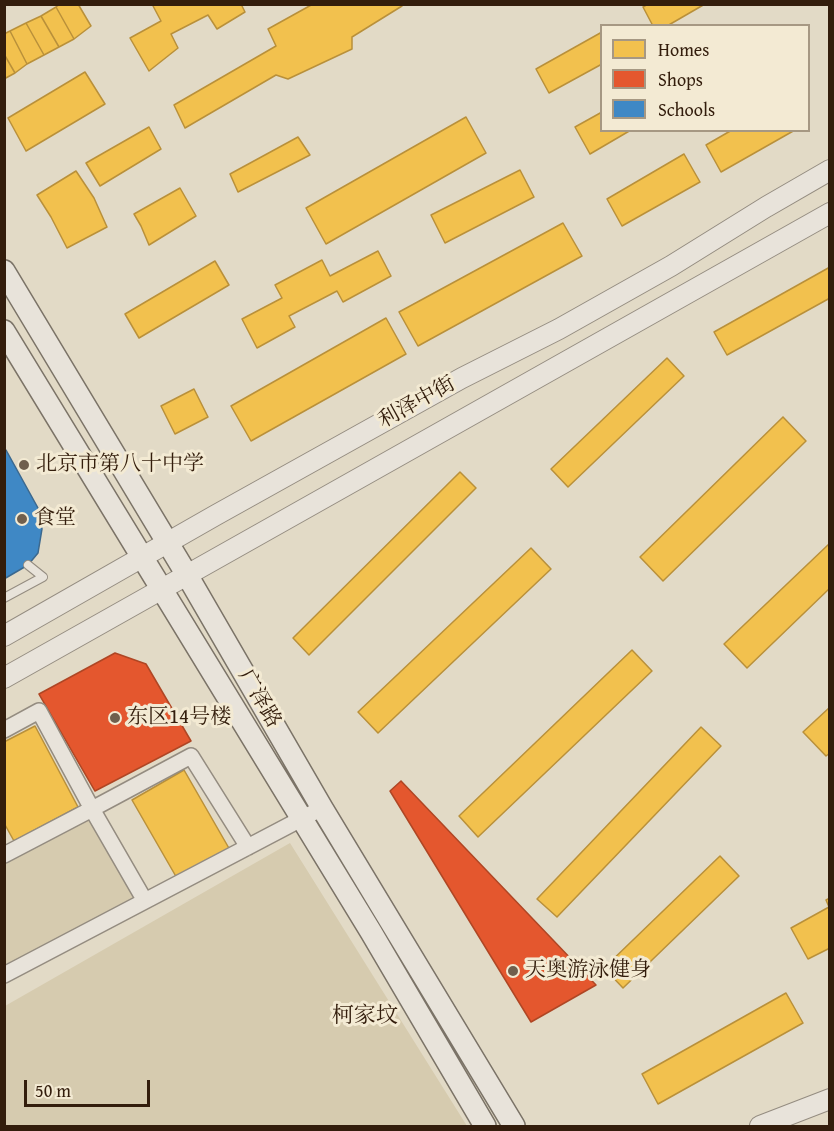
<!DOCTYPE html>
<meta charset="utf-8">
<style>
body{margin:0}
#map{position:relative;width:834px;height:1131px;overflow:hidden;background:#e2dac6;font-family:"Gentium Book Plus",serif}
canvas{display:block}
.frame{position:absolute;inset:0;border:6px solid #331d0c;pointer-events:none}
.legend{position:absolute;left:600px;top:24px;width:210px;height:108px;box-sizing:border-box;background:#f3ead3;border:2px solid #a69883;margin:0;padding:8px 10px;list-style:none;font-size:18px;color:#331d0c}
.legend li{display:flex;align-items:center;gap:12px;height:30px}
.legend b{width:30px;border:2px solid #a69883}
.scale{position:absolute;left:24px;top:1080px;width:126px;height:27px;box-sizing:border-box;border:3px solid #331d0c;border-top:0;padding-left:8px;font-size:18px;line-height:21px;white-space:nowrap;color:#331d0c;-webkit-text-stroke:4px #f3ead3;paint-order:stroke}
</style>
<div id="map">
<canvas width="834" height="1131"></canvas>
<div class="frame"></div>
<ul class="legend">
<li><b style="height:16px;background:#f2c14e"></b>Homes</li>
<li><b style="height:16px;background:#e4572e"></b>Shops</li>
<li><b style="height:16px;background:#3f88c5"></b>Schools</li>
</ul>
<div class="scale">50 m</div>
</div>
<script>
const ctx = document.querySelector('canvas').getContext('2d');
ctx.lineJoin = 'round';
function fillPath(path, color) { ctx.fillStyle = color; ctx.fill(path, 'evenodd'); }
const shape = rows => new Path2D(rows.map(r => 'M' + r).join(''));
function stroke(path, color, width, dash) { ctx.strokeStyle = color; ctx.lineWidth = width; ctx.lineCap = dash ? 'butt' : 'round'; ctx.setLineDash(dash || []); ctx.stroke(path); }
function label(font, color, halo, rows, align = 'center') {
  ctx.font = font + ' "Gentium Book Plus","Noto Serif SC",serif'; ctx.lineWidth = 6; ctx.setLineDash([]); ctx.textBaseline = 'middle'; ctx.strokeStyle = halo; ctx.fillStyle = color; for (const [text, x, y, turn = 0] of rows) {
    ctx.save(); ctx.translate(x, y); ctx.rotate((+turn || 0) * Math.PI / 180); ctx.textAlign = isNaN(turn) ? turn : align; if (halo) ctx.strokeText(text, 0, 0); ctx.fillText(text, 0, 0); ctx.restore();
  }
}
const green = shape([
 [91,812,141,899,5,970,5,860],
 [290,843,467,1126,5,1126,5,1006]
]);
const homes = shape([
 [60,4,78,4,91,26,74,39,56,7,60,4],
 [152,4,241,4,245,12,217,29,208,15,171,34,178,48,149,71,130,38,161,21,152,4],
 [313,4,401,4,402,6,352,37,352,49,288,79,276,75,185,128,174,105,276,46,268,29,313,4],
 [648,4,705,4,667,26,653,26,643,7,648,4],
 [56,7,74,39,59,47,41,16,56,7],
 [41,16,59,47,44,55,26,23,41,16],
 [26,23,44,55,27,64,10,31,26,23],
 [10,31,27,64,15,73,4,54,4,34,10,31],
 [602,32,602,64,549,93,536,69,602,32],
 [4,54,15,73,4,79,4,54],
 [85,72,105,104,26,151,8,118,85,72],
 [602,112,602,130,631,130,590,154,575,127,602,112],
 [466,117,486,153,326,244,306,208,466,117],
 [149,127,161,149,100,186,86,163,149,127],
 [732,130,795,130,721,172,706,145,732,130],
 [298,137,310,155,238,192,230,174,298,137],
 [684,154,700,182,622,226,607,199,684,154],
 [520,170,534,197,445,243,431,215,520,170],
 [76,171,94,198,107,227,67,248,51,217,37,195,76,171],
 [180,188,196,216,149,245,141,226,134,214,180,188],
 [563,223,582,256,418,346,399,312,563,223],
 [378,251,391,276,343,302,337,291,289,316,295,327,257,348,242,319,282,298,275,285,322,260,330,276,378,251],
 [215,261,229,285,139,338,125,314,215,261],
 [830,267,830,298,727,355,714,332,830,267],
 [386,318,406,354,251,441,231,406,386,318],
 [667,358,684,376,568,487,551,469,667,358],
 [194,389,208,417,175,434,161,406,194,389],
 [783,417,806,441,663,581,640,557,783,417],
 [460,472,476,488,309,655,293,638,460,472],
 [830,543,830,588,747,668,724,644,830,543],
 [531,548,551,569,378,733,358,712,531,548],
 [632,650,652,671,478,837,459,816,632,650],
 [830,707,830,753,826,756,803,732,830,707],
 [35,726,78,807,14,841,4,823,4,742,35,726],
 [701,727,721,746,557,917,537,899,701,727],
 [184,770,230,850,178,880,132,800,184,770],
 [720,856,739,876,623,988,604,968,720,856],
 [830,898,830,948,808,959,791,928,829,907,826,900,830,898],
 [786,993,803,1023,658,1104,642,1074,786,993]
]);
const shops = shape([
 [115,653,146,664,191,741,95,791,39,694,115,653],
 [401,781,596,985,531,1022,390,791,401,781]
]);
const schools = shape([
 [6,450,38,508,42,529,38,553,28,565,4,579,4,451,6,450]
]);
const service = shape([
 [4,598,43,577,28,565]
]);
const minor = shape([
 [4,730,39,711,92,809,191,756,248,847],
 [4,855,92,809,145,901],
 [4,975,322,808]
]);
const tertiary = shape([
 [4,636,216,515,462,378,559,329,671,266,766,207,830,170],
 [4,678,830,213],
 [760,1126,830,1099]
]);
const secondary = shape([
 [4,271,187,575,322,808,514,1126],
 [4,331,371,932,485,1126]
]);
const markers = [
 [24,465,6,"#705f4d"],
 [22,519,6,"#705f4d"],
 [115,718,6,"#705f4d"],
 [513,971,6,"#705f4d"]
];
const streetNames = [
 ["利泽中街",417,403,-29],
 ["广泽路",259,699,60]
];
const poiNames = [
 ["北京市第八十中学",36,465],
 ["食堂",34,519],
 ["东区14号楼",127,718],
 ["天奥游泳健身",525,971]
];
const neighbourhoodNames = [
 ["柯家坟",365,1016]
];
fillPath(green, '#d6cbaf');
fillPath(homes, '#f2c14e');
stroke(homes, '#b9903a', 1.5);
fillPath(shops, '#e4572e');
stroke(shops, '#af4624', 1.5);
fillPath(schools, '#3f88c5');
stroke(schools, '#3b688e', 1.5);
stroke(service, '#948c80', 10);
stroke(minor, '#948c80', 18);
stroke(tertiary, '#948c80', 22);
stroke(secondary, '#7b7367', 24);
stroke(service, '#e8e3da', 8);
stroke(minor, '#e8e3da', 15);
stroke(tertiary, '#e8e3da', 20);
stroke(secondary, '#e8e3da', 21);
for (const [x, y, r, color] of markers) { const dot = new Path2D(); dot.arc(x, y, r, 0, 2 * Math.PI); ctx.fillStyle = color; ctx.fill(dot); stroke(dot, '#f3ead3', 2); }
label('21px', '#331d0c', '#f3ead3', streetNames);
label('21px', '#331d0c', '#f3ead3', poiNames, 'left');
label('22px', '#331d0c', '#f3ead3', neighbourhoodNames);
</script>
